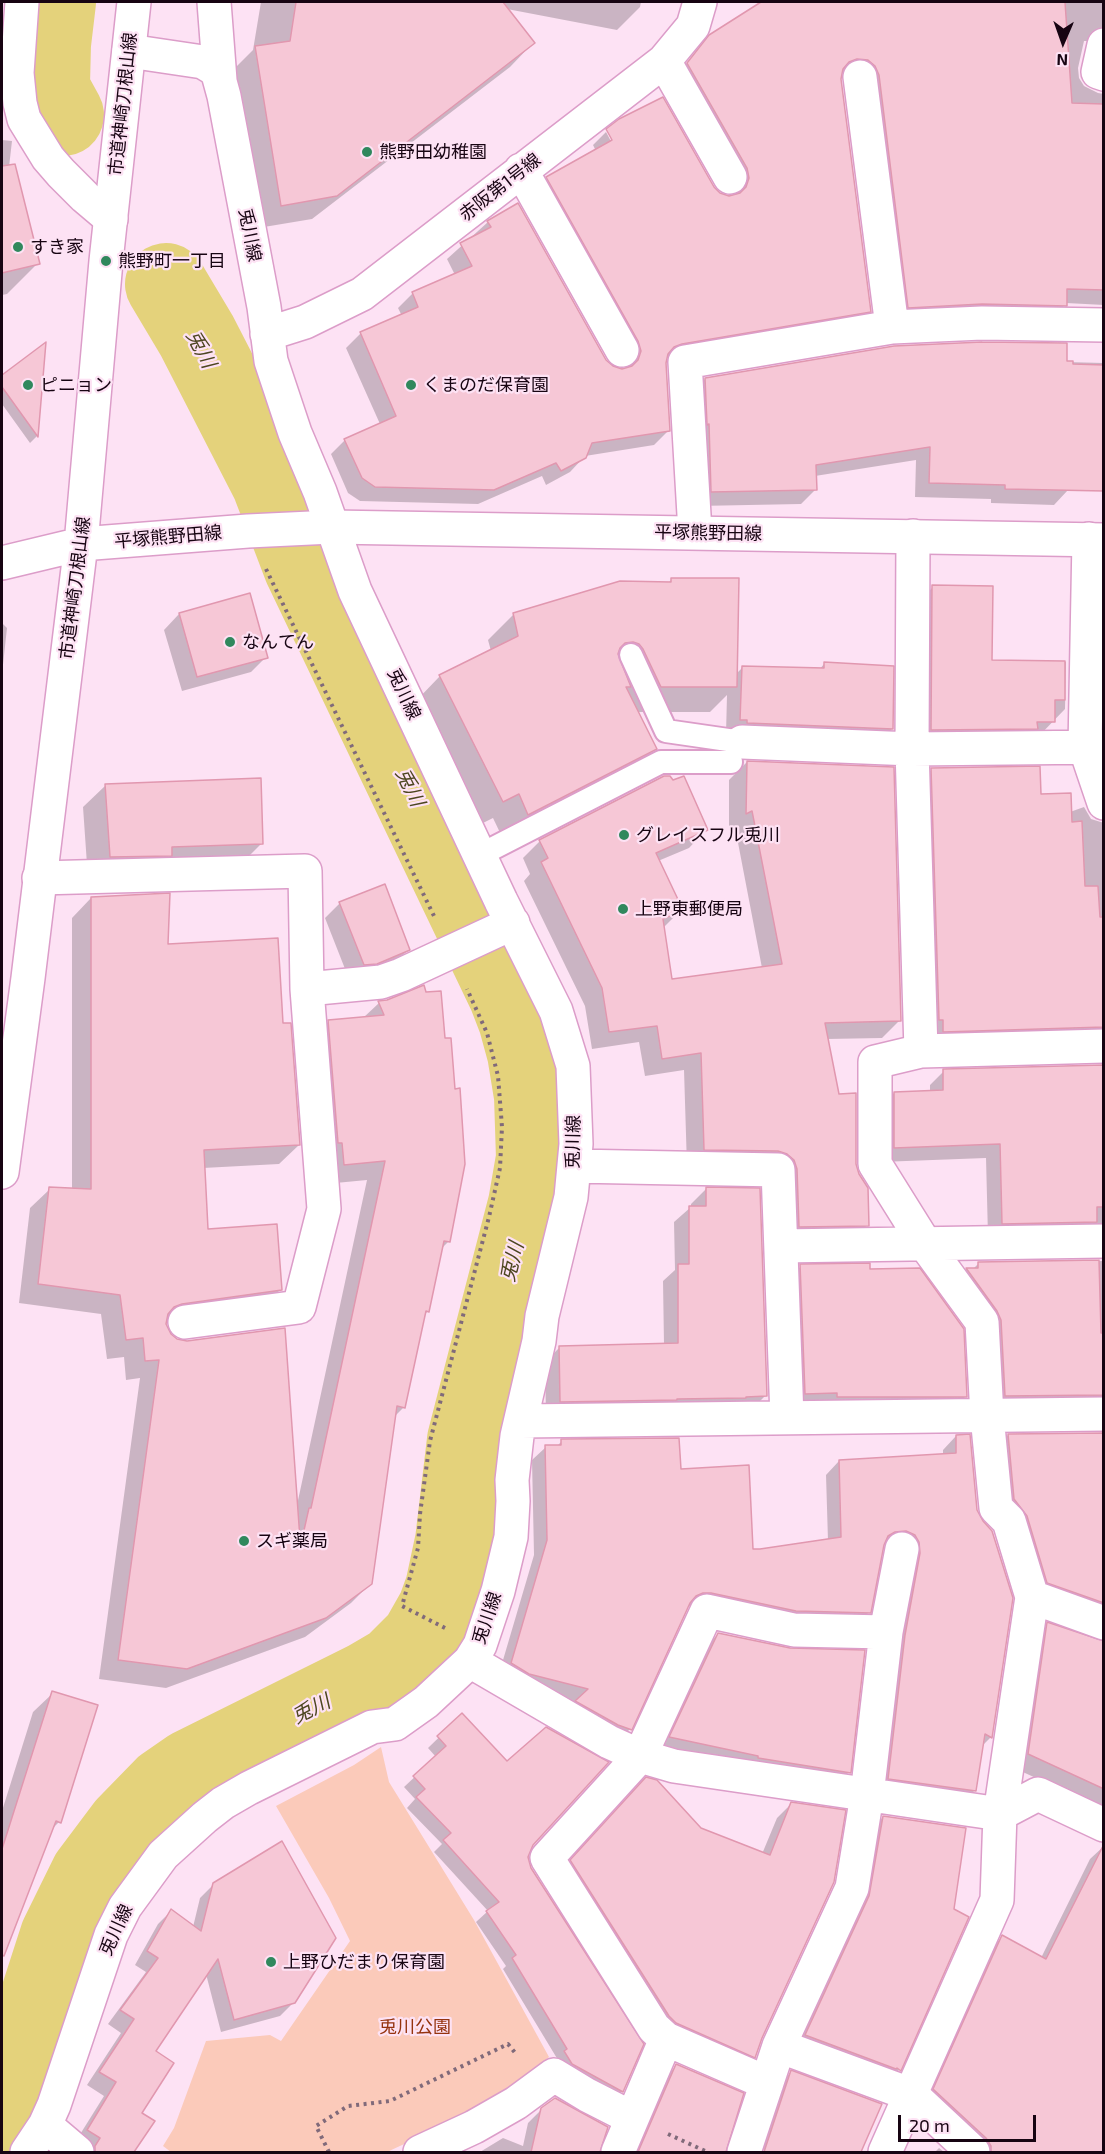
<!DOCTYPE html>
<meta charset="utf-8">
<style>
body{margin:0}
#map{position:relative;width:1105px;height:2154px;overflow:hidden;background:#fde2f4;font-family:"Exo 2",sans-serif}
canvas{display:block}
.frame{position:absolute;inset:0;border:3px solid #170412;pointer-events:none}
.north{position:absolute;left:1033px;top:12px;width:60px;height:60px;-webkit-text-stroke:4px #fde2f4;paint-order:stroke;rotate:182deg;font-size:16px;font-weight:700;line-height:24px;text-align:center;color:#170412}
.north::after{content:'';display:block;margin:auto;width:21px;height:27px;background:#170412;clip-path:polygon(50% 0,100% 100%,50% 72%,0 100%)}
.scale{position:absolute;left:898px;top:2115px;width:138px;height:27px;box-sizing:border-box;border:3px solid #170412;border-top:0;padding-left:8px;font-size:18px;line-height:21px;white-space:nowrap;color:#170412;-webkit-text-stroke:4px #fde2f4;paint-order:stroke}
</style>
<div id="map">
<canvas width="1105" height="2154"></canvas>
<div class="frame"></div>
<div class="north">N</div>
<div class="scale">20 m</div>
</div>
<script>
const ctx = document.querySelector('canvas').getContext('2d');
ctx.lineJoin = 'round';
function fillPath(path, color) { ctx.fillStyle = color; ctx.fill(path, 'evenodd'); }
const shape = rows => new Path2D(rows.map(r => 'M' + r).join(''));
function stroke(path, color, width, dash) { ctx.strokeStyle = color; ctx.lineWidth = width; ctx.lineCap = dash ? 'butt' : 'round'; ctx.setLineDash(dash || []); ctx.stroke(path); }
function label(font, color, halo, rows, align = 'center') {
  ctx.font = font + ' "Exo 2","Noto Sans JP",sans-serif'; ctx.lineWidth = 4.5; ctx.setLineDash([]); ctx.textBaseline = 'middle'; ctx.strokeStyle = halo; ctx.fillStyle = color; for (const [text, x, y, turn = 0] of rows) {
    ctx.save(); ctx.translate(x, y); ctx.rotate((+turn || 0) * Math.PI / 180); ctx.textAlign = isNaN(turn) ? turn : align; if (halo) ctx.strokeText(text, 0, 0); ctx.fillText(text, 0, 0); ctx.restore();
  }
}
const green = shape([
 [381,1747,389,1782,474,1920,549,2057,519,2083,471,2113,387,2152,171,2152,163,2146,174,2128,206,2041,270,2035,281,2041,350,1941,329,1898,276,1806,354,1765]
]);
const shadow = shape([
 [261,2,641,2,640,7,617,30,507,9,533,43,510,67,312,219,258,228,232,71,253,50],
 [764,2,1104,2,1104,48,1094,41,1084,41,1078,68,1079,78,1084,86,1098,93,1104,94,1104,305,1066,303,1051,320,894,321,853,74,843,72,841,73,840,79,870,311,855,326,666,357,669,430,654,445,585,456,570,472,546,485,542,476,478,504,360,501,348,493,331,454,345,440,380,424,346,348,361,333,402,316,398,308,413,293,455,275,447,259,488,222,604,360,611,367,621,370,626,369,624,356,533,192,547,178,596,151,593,145,606,132,614,147,617,146,609,131,607,131,620,121,719,194,729,197,734,196,733,183,673,79,710,36],
 [2,140,12,141,2,228],
 [29,225,38,263,7,294,2,295,2,231],
 [44,345,37,436,30,443,2,404,2,377],
 [1065,362,1104,363,1104,480,1068,490,1054,505,991,503,991,499,915,497,916,460,815,476,815,490,801,504,697,506,691,394,705,379],
 [672,579,736,674,742,668,819,670,824,664,892,729,877,744,726,734,727,695,710,712,637,712,655,749,630,774,503,839,493,818,477,826,415,702,440,676,491,651,488,640,514,614,667,584],
 [933,587,990,662,1066,662,1065,709,1038,737,916,745,918,602],
 [1104,606,1104,724,1090,724],
 [179,614,266,657,251,672,182,691,164,630],
 [2,623,7,628,2,674],
 [747,762,900,1020,882,1038,827,1039,867,1225,850,1243,782,1244,780,1187,687,1167,684,1070,645,1076,639,1042,592,1049,585,1006,524,881,530,874,523,858,540,841,706,830,689,848,658,861,682,909,664,927,670,981,762,968,735,827,729,830,729,780],
 [932,769,1040,795,1070,812,1084,807,1091,819,1104,823,1104,1048,930,1045,918,783],
 [105,786,262,843,240,865,88,879,83,807],
 [91,898,166,946,282,1025,299,1145,279,1164,203,1168,207,1231,280,1290,261,1309,165,1322,169,1335,297,1505,367,1180,325,1184,309,1041,329,1021,363,1018,379,1003,388,1001,448,1242,441,1249,428,1311,423,1316,404,1407,394,1417,371,1583,351,1603,305,1637,166,1688,99,1679,140,1378,126,1380,124,1357,107,1359,101,1314,19,1303,30,1208,50,1189,72,1189,72,918],
 [340,903,408,950,393,965,349,979,325,918],
 [1104,1066,1104,1243,988,1237,986,1158,880,1162,880,1107,894,1093,930,1092,930,1085,944,1071],
 [706,1189,766,1395,751,1410,546,1416,545,1362,560,1347,664,1345,663,1281,675,1270,674,1222,691,1207,691,1204],
 [1104,1261,1104,1416,991,1410,952,1283,966,1269,973,1269,979,1263],
 [801,1266,869,1270,966,1396,951,1411,790,1409,786,1281],
 [1104,1434,1104,1624,1033,1596,994,1449,1008,1435],
 [956,1436,991,1737,982,1746,974,1791,961,1805,875,1792,892,1544,882,1545,869,1612,855,1626,688,1606,630,1729,617,1742,563,1715,575,1703,515,1687,498,1677,534,1555,532,1460,546,1447,556,1447,562,1441,680,1471,752,1551,828,1541,826,1475,839,1461,943,1455,943,1450],
 [1048,1624,1104,1643,1104,1809,1014,1768,1034,1638],
 [718,1634,849,1772,835,1786,657,1751,704,1648],
 [53,1693,59,1822,51,1830,16,1923,2,1937,2,1811,33,1712],
 [462,1715,532,1845,527,1857,530,1869,642,2044,622,2091,611,2102,555,2062,558,2060,503,1969,506,1966,476,1922,488,1911,434,1852,442,1844,407,1808,415,1799,404,1787,436,1757,428,1748],
 [632,1794,700,1830,762,1854,777,1818,791,1804,761,2038,754,2057,740,2071,662,2037,557,1876],
 [883,1817,899,2070,888,2081,794,2047,872,1829],
 [1104,1846,1104,2152,972,2152,920,2104,988,1951,1002,1937,1041,1958,1090,1859],
 [214,1884,294,2002,280,2016,221,2032,206,1974,154,2051,140,2113,153,2121,133,2152,86,2152,74,2144,104,2096,87,2085,121,2033,108,2024,146,1972,135,1965,158,1924,171,1911,193,1927,200,1898],
 [676,2066,702,2141,697,2152,632,2152,663,2079],
 [791,2072,880,2105,860,2152,770,2152,757,2147,777,2086],
 [542,2109,599,2144,598,2152,480,2152,503,2138,523,2146,528,2123],
 [939,2148,944,2152,935,2152]
]);
const river = shape([
 [55,2,50,44,49,84,52,95,63,115],
 [2,2118,61,1936,91,1875,127,1827,165,1788,191,1770,366,1683,395,1666,421,1640,438,1610,446,1588,456,1541,468,1440,529,1204,537,1158,535,1096,528,1053,519,1020,509,994,304,566,272,482,197,336,166,284]
]);
const building = shape([
 [296,2,503,2,535,43,337,196,281,206,255,46,290,41,296,2],
 [761,2,1065,2,1072,103,1104,104,1104,290,1067,289,1067,306,982,304,908,308,879,75,875,66,868,60,857,59,849,62,843,69,841,79,871,312,682,344,674,347,668,354,666,363,670,431,592,443,586,458,561,471,556,463,494,490,375,487,362,478,344,439,396,416,360,332,418,307,412,292,472,266,460,243,491,227,487,221,518,203,606,360,613,366,622,369,632,366,638,360,641,351,638,341,546,177,612,140,606,129,619,119,663,97,714,187,720,193,729,196,740,193,746,187,749,178,747,168,687,63,709,35,761,2],
 [15,164,40,264,2,273,2,166,15,164],
 [46,342,38,437,2,387,2,375,46,342],
 [982,342,1067,343,1067,361,1073,361,1073,364,1104,365,1104,491,1005,489,1005,485,929,483,930,447,816,465,817,490,711,492,709,424,707,425,705,378,894,346,982,342],
 [671,578,739,578,737,687,661,687,643,649,639,644,633,642,625,643,620,648,618,654,631,687,626,687,657,749,528,815,519,794,503,802,439,675,518,636,513,613,620,581,671,582,671,578],
 [932,585,993,586,992,660,1065,661,1065,700,1055,700,1055,722,1037,722,1038,729,931,730,932,585],
 [250,593,268,658,197,677,179,613,250,593],
 [824,662,894,666,893,729,747,723,747,720,740,720,742,666,824,668,824,662],
 [747,761,894,767,901,1021,825,1023,839,1094,856,1093,856,1164,859,1174,868,1188,869,1226,799,1227,797,1169,794,1160,787,1154,778,1151,704,1150,701,1053,662,1059,657,1026,609,1032,602,988,541,862,548,858,539,840,664,776,670,776,673,780,684,776,708,830,656,853,683,910,663,919,672,979,782,964,752,811,746,814,747,761],
 [1040,766,1041,794,1071,793,1072,822,1082,821,1085,886,1098,886,1100,917,1104,917,1104,1027,943,1032,943,1020,939,1020,931,768,1040,766],
 [261,778,263,844,172,847,172,856,110,857,105,784,261,778],
 [385,884,410,950,377,964,364,965,339,902,385,884],
 [170,893,168,944,278,938,283,1023,291,1023,300,1145,204,1150,208,1229,277,1224,282,1290,182,1304,174,1307,168,1314,166,1324,171,1334,177,1339,187,1341,285,1328,300,1539,302,1539,309,1508,311,1508,385,1161,344,1165,342,1143,338,1143,328,1020,384,1015,378,1001,387,1000,424,985,426,992,441,991,445,1038,451,1038,455,1089,460,1088,465,1164,450,1242,444,1241,429,1312,426,1311,405,1408,397,1406,372,1584,326,1618,187,1669,118,1660,159,1360,145,1361,143,1338,126,1340,120,1295,38,1284,49,1187,91,1189,91,897,170,893],
 [1104,1065,1104,1207,1097,1207,1097,1222,1002,1224,1000,1144,894,1148,894,1092,943,1090,943,1069,1104,1065],
 [706,1187,760,1188,767,1396,746,1397,746,1398,677,1399,677,1400,560,1402,559,1346,678,1343,678,1264,689,1264,689,1206,706,1206,706,1187],
 [1099,1260,1101,1333,1104,1333,1104,1395,1005,1396,1001,1320,997,1311,966,1268,978,1268,978,1262,1099,1260],
 [870,1263,870,1269,920,1268,964,1329,967,1397,837,1397,837,1393,805,1394,800,1264,870,1263],
 [1104,1433,1104,1603,1047,1583,1027,1516,1014,1499,1008,1434,1104,1433],
 [970,1434,977,1510,983,1521,992,1531,1013,1598,992,1738,985,1734,976,1791,888,1779,905,1635,920,1553,919,1542,915,1535,906,1531,895,1532,888,1536,884,1545,871,1613,796,1611,711,1593,703,1593,696,1596,690,1603,632,1730,618,1725,575,1701,588,1689,529,1674,511,1663,547,1540,545,1445,561,1445,561,1439,679,1438,681,1469,749,1465,753,1549,760,1549,841,1537,839,1460,956,1453,956,1435,970,1434],
 [1047,1622,1104,1641,1104,1789,1028,1754,1047,1622],
 [718,1633,790,1648,865,1650,851,1773,758,1758,758,1756,669,1737,718,1633],
 [52,1691,98,1705,61,1823,56,1821,4,1956,2,1955,2,1849,52,1691],
 [462,1713,507,1761,546,1727,609,1762,533,1845,528,1857,531,1868,644,2044,623,2092,572,2064,564,2051,567,2049,512,1958,516,1955,486,1911,499,1902,443,1840,451,1833,416,1797,425,1789,413,1776,446,1746,437,1736,462,1713],
 [646,1777,657,1780,701,1828,770,1855,791,1802,846,1810,834,1882,762,2038,755,2058,676,2023,669,2016,570,1860,646,1777],
 [883,1816,966,1828,954,1909,969,1917,901,2071,897,2068,896,2069,805,2035,869,1896,883,1816],
 [282,1841,336,1938,295,2003,234,2020,218,1959,156,2051,174,2063,142,2113,155,2121,134,2152,95,2152,95,2146,100,2138,87,2130,116,2082,99,2072,134,2019,120,2010,158,1958,147,1951,171,1909,201,1931,213,1883,282,1841],
 [1104,1844,1104,2152,991,2152,991,2146,986,2138,933,2089,1002,1935,1046,1959,1104,1844],
 [676,2064,744,2093,726,2152,638,2152,676,2064],
 [791,2070,882,2104,861,2152,764,2152,791,2070],
 [555,2098,608,2127,600,2152,531,2152,541,2108,555,2098]
]);
const path = shape([
 [266,569,434,916],
 [445,1628,402,1606,418,1548,420,1514,430,1441,489,1217,500,1168,502,1127,498,1076,487,1033,467,989],
 [668,2134,705,2151],
 [329,2152,316,2126,348,2106,390,2101,508,2044,516,2054]
]);
const service = shape([
 [631,655,666,731,742,742],
 [480,855,661,762,731,762]
]);
const minor = shape([
 [22,2,17,73,20,103,24,119,48,158,61,173,85,197,111,219],
 [214,2,220,80],
 [1104,45,1098,72,1104,74],
 [664,61,730,177],
 [860,77,892,327],
 [521,170,622,350],
 [267,334,305,322,362,294,664,61,693,26,700,2],
 [695,532,685,362,892,327,982,323,1104,325],
 [913,536,912,749,921,1051],
 [1089,539,1085,747,1104,803],
 [742,742,912,749,1104,747],
 [39,878,305,871,307,989,324,1209,299,1307,185,1322],
 [307,989,381,982,401,975,513,923],
 [1104,1046,921,1051,875,1062,875,1164,925,1244,982,1322,987,1416,996,1508,1009,1521,1032,1597,1104,1623],
 [574,1166,778,1170,787,1418],
 [781,1246,1104,1241],
 [521,1421,1104,1414],
 [470,1661,609,1742,640,1756,674,1766,1000,1814,1038,1794,1104,1825],
 [779,2046,912,2095,973,2152],
 [767,2083,666,2039,654,2028,547,1858,640,1756,707,1611,794,1630,886,1632],
 [45,2125,77,2152],
 [27,2152,45,2125,54,2105,111,1935,125,1907,163,1855,205,1817,223,1803,249,1788,372,1727,395,1724,426,1702,470,1661,480,1645,498,1591,511,1537,513,1501,512,1480,517,1436,539,1341,542,1316,571,1197,576,1144,573,1066,556,1011,501,901,355,591,320,492,295,433,271,361,264,307,224,96,218,74,213,68,203,62,129,51],
 [420,2152,474,2127,516,2103,554,2075,587,2095,632,2118],
 [618,2152,666,2039],
 [744,2152,779,2046,852,1888,867,1795,886,1632,902,1549],
 [885,2152,997,1900,1000,1814,1032,1597]
]);
const tertiary = shape([
 [2,563,81,544,248,531,332,527,1104,540],
 [2,1172,28,978,81,544,106,261,134,2]
]);
const markers = [
 [367,152,6,"#30885d"],
 [18,247,6,"#30885d"],
 [106,261,6,"#30885d"],
 [28,385,6,"#30885d"],
 [411,385,6,"#30885d"],
 [230,642,6,"#30885d"],
 [624,835,6,"#30885d"],
 [623,909,6,"#30885d"],
 [244,1541,6,"#30885d"],
 [271,1962,6,"#30885d"]
];
const streetNames = [
 ["市道神崎刀根山線",123,104,-84],
 ["赤阪第1号線",500,187,-38],
 ["兎川線",250,235,79],
 ["平塚熊野田線",708,533,1],
 ["平塚熊野田線",168,537,-5],
 ["市道神崎刀根山線",75,588,-83],
 ["兎川線",404,694,65],
 ["兎川線",573,1142,-89],
 ["兎川線",487,1618,-71],
 ["兎川線",116,1930,-65]
];
const poiNames = [
 ["熊野田幼稚園",379,152],
 ["すき家",30,247],
 ["熊野町一丁目",118,261],
 ["ピニョン",40,385],
 ["くまのだ保育園",423,385],
 ["なんてん",242,642],
 ["グレイスフル兎川",636,835],
 ["上野東郵便局",635,909],
 ["スギ薬局",256,1541],
 ["上野ひだまり保育園",283,1962]
];
const parkNames = [
 ["兎川公園",415,2027]
];
const waterNames = [
 ["兎川",201,349,62],
 ["兎川",410,787,64],
 ["兎川",512,1262,-76],
 ["兎川",311,1709,-27]
];
fillPath(green, '#fbcaba');
fillPath(shadow, '#0003');
stroke(river, '#e4d27b', 82);
fillPath(building, '#f6c7d6');
stroke(building, '#e197af', 1.5);
stroke(service, '#dc9dc9', 26);
stroke(minor, '#dc9dc9', 36);
stroke(tertiary, '#dc9dc9', 36);
stroke(path, '#806a7a', 4, [3, 4.5]);
stroke(service, '#fff', 22);
stroke(minor, '#fff', 33);
stroke(tertiary, '#fff', 33);
for (const [x, y, r, color] of markers) { const dot = new Path2D(); dot.arc(x, y, r, 0, 2 * Math.PI); ctx.fillStyle = color; ctx.fill(dot); stroke(dot, '#fde2f4', 2); }
label('18px', '#170412', '#fde2f4', streetNames);
label('18px', '#170412', '#fde2f4', poiNames, 'left');
label('18px', '#95330e', '#fde2f4', parkNames);
label('italic 20px', '#4d4620', '#fde2f4', waterNames);
</script>
